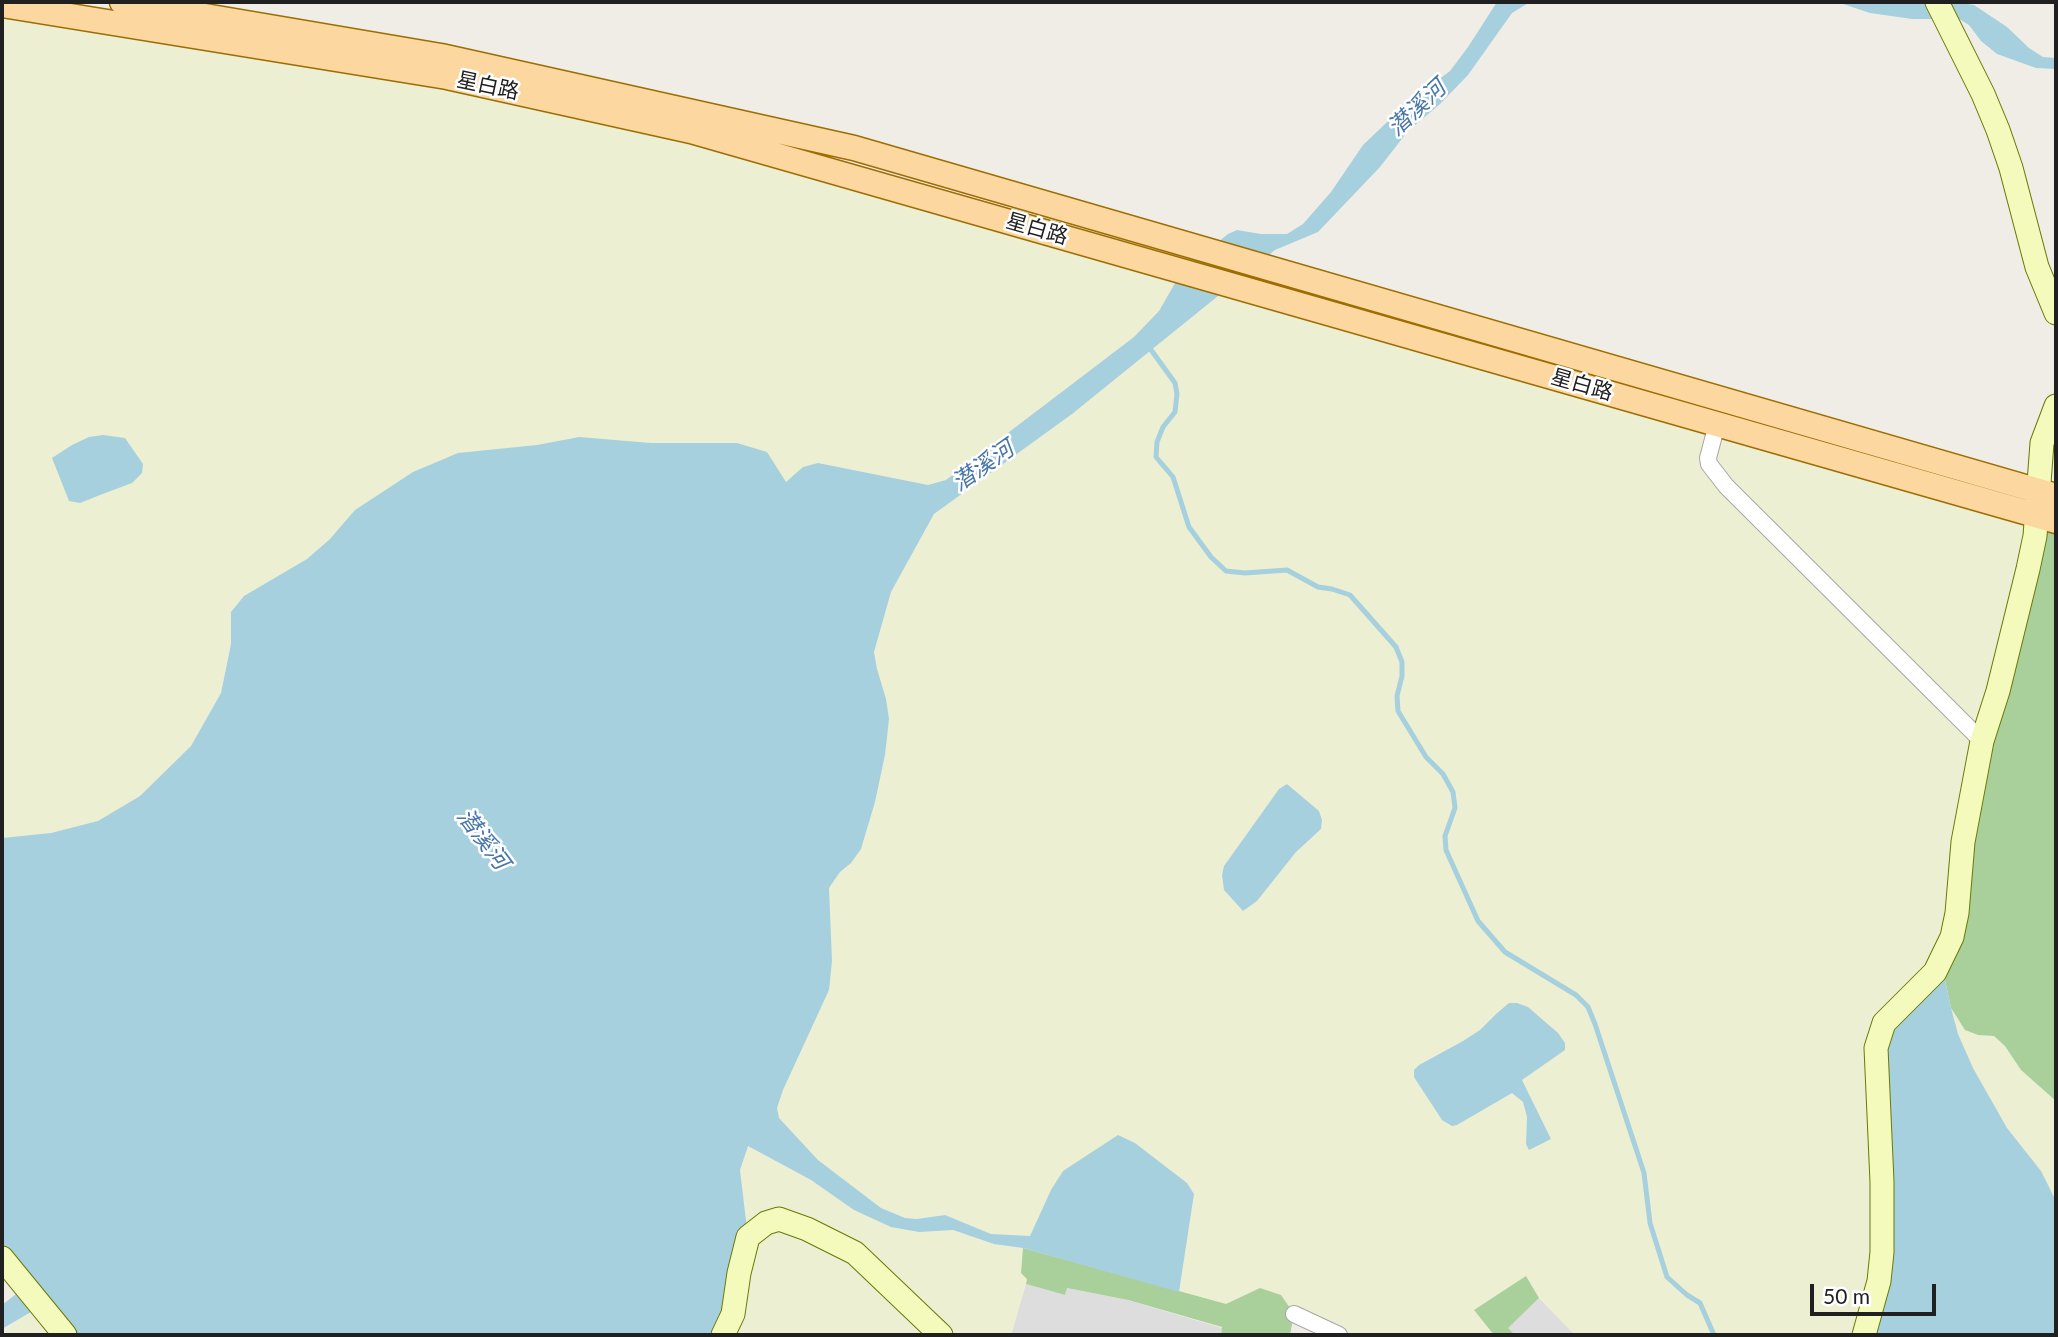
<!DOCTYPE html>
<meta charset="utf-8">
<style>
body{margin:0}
#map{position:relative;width:2058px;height:1337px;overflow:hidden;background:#f0ede6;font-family:Lato,sans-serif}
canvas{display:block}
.frame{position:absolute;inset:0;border:4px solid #202020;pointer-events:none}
.scale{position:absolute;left:1810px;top:1284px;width:126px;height:32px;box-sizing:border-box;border:4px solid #202020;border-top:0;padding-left:9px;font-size:21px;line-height:24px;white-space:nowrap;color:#202020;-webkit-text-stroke:5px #fff;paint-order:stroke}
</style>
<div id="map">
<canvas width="2058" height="1337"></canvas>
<div class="frame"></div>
<div class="scale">50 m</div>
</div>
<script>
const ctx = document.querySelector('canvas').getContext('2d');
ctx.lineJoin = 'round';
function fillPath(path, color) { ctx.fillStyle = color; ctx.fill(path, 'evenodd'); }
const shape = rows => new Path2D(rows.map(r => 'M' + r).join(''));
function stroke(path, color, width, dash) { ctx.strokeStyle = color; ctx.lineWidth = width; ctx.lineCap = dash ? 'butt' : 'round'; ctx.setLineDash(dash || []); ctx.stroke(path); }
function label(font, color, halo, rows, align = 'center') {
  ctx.font = font + ' Lato,"Noto Sans SC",sans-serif'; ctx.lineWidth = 5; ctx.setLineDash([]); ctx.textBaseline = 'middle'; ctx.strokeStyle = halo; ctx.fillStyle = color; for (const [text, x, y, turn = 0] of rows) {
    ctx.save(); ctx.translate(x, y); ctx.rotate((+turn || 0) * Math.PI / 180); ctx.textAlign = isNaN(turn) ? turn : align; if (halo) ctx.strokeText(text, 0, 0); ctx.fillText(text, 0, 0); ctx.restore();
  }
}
const residential = shape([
 [1026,1284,1065,1295,1067,1288,1127,1300,1222,1328,1221,1335,1011,1335],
 [1539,1298,1575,1335,1515,1335,1507,1328]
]);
const farmland = shape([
 [2,5,447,77,1182,271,1159,311,1134,337,946,480,928,485,818,463,803,467,786,482,651,443,579,437,537,445,330,539,307,559,244,596,231,612,231,644,221,693,191,746,140,796,98,821,51,833,2,838],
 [1232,285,2037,516,1963,842,1882,1182,1864,1335,1575,1335,1539,1298,1526,1276,1474,1309,1494,1335,1339,1335,1294,1314,1260,1288,1226,1304,1179,1292,1194,1194,1187,1183,1135,1143,1119,1136,1094,1152,1051,1190,1030,1236,991,1234,945,1215,917,1219,905,1218,881,1208,818,1160,779,1118,777,1108,783,1090,829,990,829,888,840,872,851,863,861,849,875,802,885,755,886,699,876,669,874,652,891,592,934,514,1072,414],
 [1287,784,1303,798,1321,829,1296,852,1257,901,1243,911,1224,890,1224,866,1279,789],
 [1496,1014,1565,1043,1564,1050,1522,1080,1551,1139,1526,1144,1527,1117,1523,1102,1512,1093,1457,1125,1442,1120,1414,1070,1429,1058,1463,1041,1480,1030],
 [1951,1008,1965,1030,1978,1035,1994,1036,2005,1046,2021,1070,2056,1101,2056,1200,2041,1171,2007,1128,1973,1068,1958,1034],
 [747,1146,811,1180,854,1210,919,1232,952,1230,994,1244,1023,1248,1021,1272,1027,1279,1011,1335,723,1335,748,1237,740,1170],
 [41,1306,65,1335,2,1335,20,1318]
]);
const forest = shape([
 [2056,521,2056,1101,2021,1070,2005,1046,1994,1036,1978,1035,1965,1030,1951,1008,1945,980,1946,966,2035,537],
 [1023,1248,1226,1304,1260,1288,1281,1295,1294,1314,1290,1335,1221,1335,1222,1327,1128,1300,1067,1288,1065,1295,1026,1284,1027,1279,1021,1273],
 [1526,1276,1539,1298,1508,1328,1515,1335,1494,1335,1474,1310]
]);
const water = shape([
 [1497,2,1530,2,1512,13,1468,75,1440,104,1408,131,1380,167,1318,232,1275,250,1072,414,934,514,891,592,874,652,877,669,886,699,889,719,885,755,875,802,861,849,851,863,840,872,829,888,832,961,829,990,783,1090,777,1108,779,1118,818,1160,881,1208,905,1218,917,1219,945,1215,991,1234,1030,1236,1051,1190,1063,1171,1118,1135,1135,1143,1187,1183,1194,1194,1179,1292,1023,1248,994,1244,953,1230,919,1232,891,1227,854,1210,811,1180,748,1146,740,1170,748,1237,723,1335,65,1335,41,1306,2,1329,2,1305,25,1287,2,1258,2,838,51,833,98,821,140,796,191,746,221,693,231,644,231,612,244,596,307,559,330,539,355,510,413,472,458,453,537,445,579,437,651,443,737,443,767,452,786,482,803,467,818,463,928,485,946,480,1134,337,1159,311,1182,271,1228,234,1237,230,1261,234,1287,234,1303,224,1331,192,1363,145,1406,104,1450,71,1468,47],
 [1837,2,1956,2,1974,5,2007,27,2029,48,2043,57,2056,58,2056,69,2036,68,1997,54,1981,41,1969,25,1959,19,1912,19,1870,13],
 [103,435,125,438,143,464,142,473,132,483,100,495,80,503,69,501,52,458,72,445,89,437],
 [1287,784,1319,811,1322,820,1321,829,1296,852,1257,901,1243,911,1224,890,1222,875,1224,866,1279,789],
 [1946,966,1945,980,1951,1008,1958,1034,1973,1068,2007,1128,2041,1171,2056,1201,2056,1335,1864,1335,1869,1320,1876,1048],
 [1509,1003,1517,1003,1528,1007,1558,1033,1565,1043,1565,1050,1522,1080,1551,1139,1529,1150,1526,1144,1527,1117,1523,1102,1512,1093,1457,1125,1452,1126,1442,1120,1414,1077,1414,1070,1419,1065,1463,1041,1480,1030,1496,1014]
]);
const stream = shape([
 [1149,347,1175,383,1177,394,1175,412,1163,427,1157,442,1156,457,1173,477,1189,527,1211,557,1226,571,1245,573,1287,570,1318,587,1332,589,1350,595,1396,647,1402,662,1402,676,1397,696,1398,711,1426,757,1443,774,1453,792,1455,808,1445,836,1446,850,1478,921,1505,952,1576,995,1588,1007,1595,1024,1644,1173,1650,1223,1667,1277,1687,1295,1700,1303,1714,1335]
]);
const street = shape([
 [1717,424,1708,458,1709,464,1726,486,1982,741],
 [1294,1314,1339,1335]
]);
const secondary = shape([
 [1937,2,1983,94,1998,130,2011,168,2037,267,2056,313],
 [2,1258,65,1335],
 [723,1335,733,1314,739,1273,748,1237,766,1223,779,1219,807,1229,855,1253,941,1335],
 [1864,1335,1879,1281,1882,1252,1882,1182,1876,1048,1884,1023,1935,972,1952,937,1957,913,1963,842,1982,741,1998,691,2028,569,2035,536,2042,443,2056,406]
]);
const primary = shape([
 [122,2,441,56,854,148,2056,496],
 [2,5,447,77,691,131,2056,521]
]);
const streetNames = [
 ["星白路",488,86,12],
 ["星白路",1037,229,16],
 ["星白路",1582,385,16]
];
const waterNames = [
 ["潜溪河",1417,108,-43],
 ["潜溪河",983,466,-35],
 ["潜溪河",483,839,53]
];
fillPath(residential, '#dedddd');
fillPath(farmland, '#ecefd2');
fillPath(forest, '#a9d09b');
fillPath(water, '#a7d0de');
stroke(stream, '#a7d0de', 5);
stroke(street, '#a7a7a7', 18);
stroke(secondary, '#687905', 25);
stroke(primary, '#9c6d00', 27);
stroke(street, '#fff', 16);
stroke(secondary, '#f4fabb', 23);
stroke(primary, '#fcd7a0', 24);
label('21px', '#202020', '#fff', streetNames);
label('italic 23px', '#4876a8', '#fff', waterNames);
</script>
